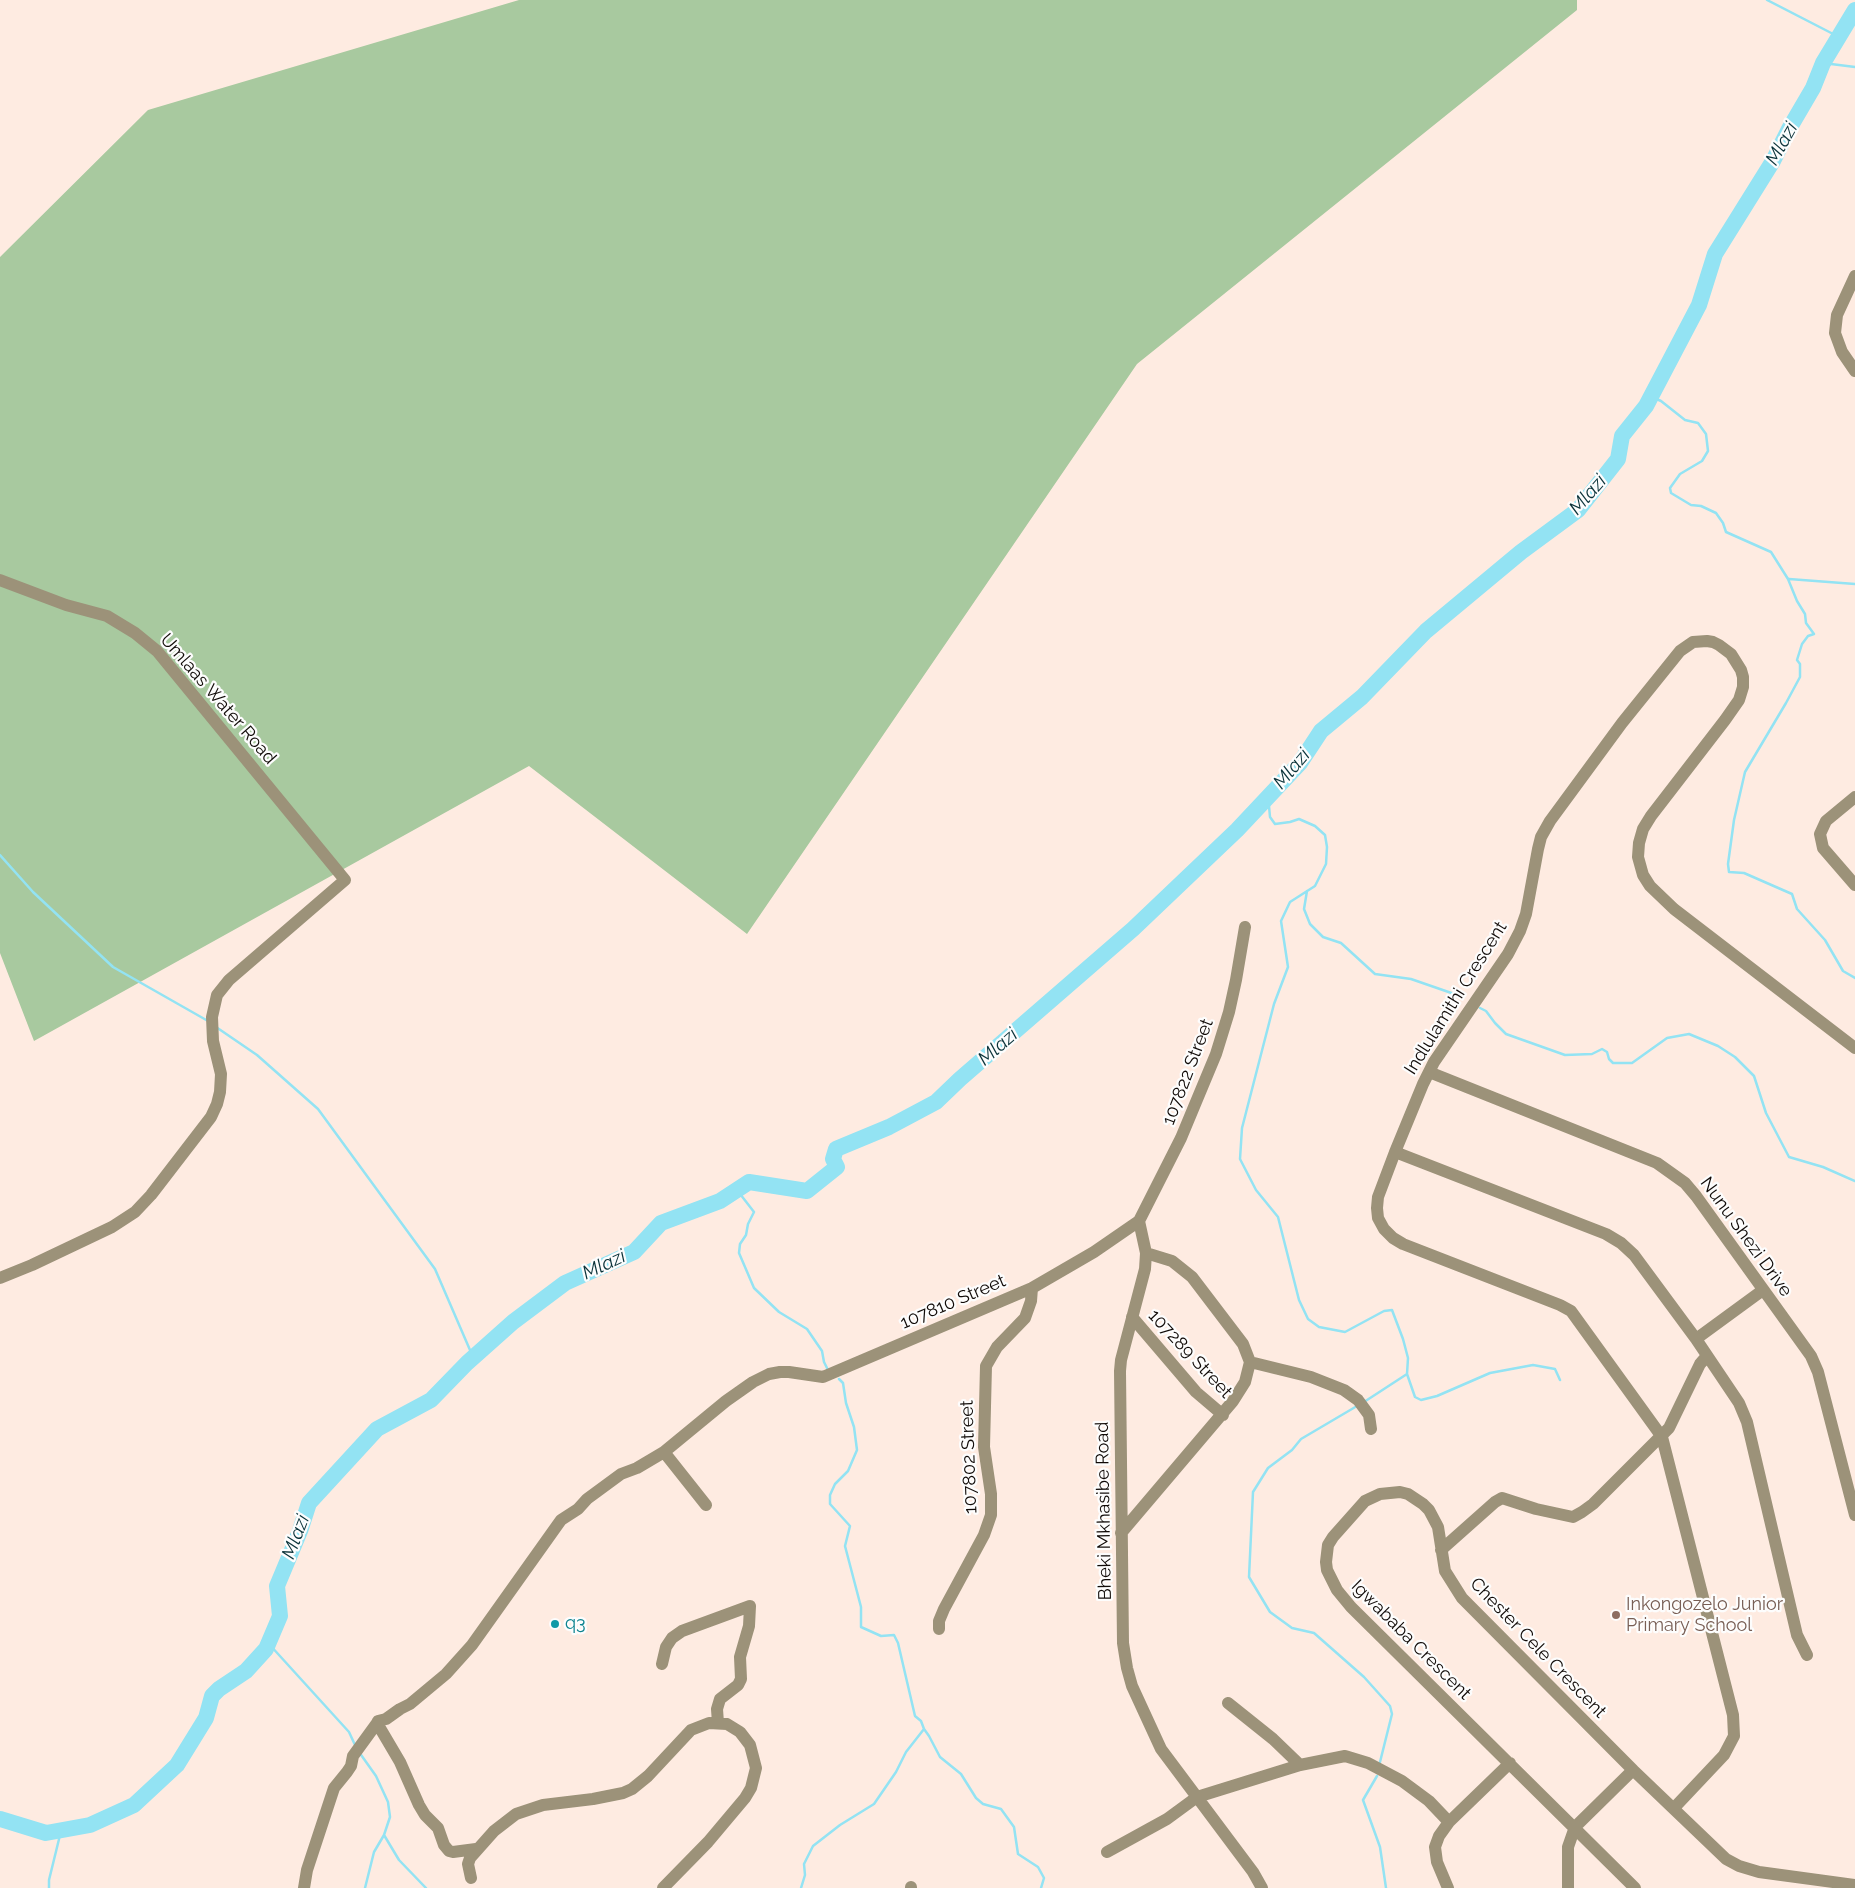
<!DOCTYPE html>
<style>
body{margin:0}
canvas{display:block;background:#feebe1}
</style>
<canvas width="1855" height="1888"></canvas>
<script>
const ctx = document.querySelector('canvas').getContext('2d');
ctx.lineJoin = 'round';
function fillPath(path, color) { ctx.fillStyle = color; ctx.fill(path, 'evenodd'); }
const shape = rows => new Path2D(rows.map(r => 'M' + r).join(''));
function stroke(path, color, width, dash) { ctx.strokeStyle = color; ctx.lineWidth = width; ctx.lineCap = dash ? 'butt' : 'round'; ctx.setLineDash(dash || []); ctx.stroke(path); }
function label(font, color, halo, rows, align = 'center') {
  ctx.font = font + ' Raleway,sans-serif'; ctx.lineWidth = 4.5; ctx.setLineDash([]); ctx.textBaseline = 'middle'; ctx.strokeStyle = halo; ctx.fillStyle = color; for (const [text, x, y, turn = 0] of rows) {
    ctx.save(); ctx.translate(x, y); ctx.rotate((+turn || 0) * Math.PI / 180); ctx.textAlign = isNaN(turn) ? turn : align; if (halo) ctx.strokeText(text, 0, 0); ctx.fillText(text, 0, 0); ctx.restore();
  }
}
const green = shape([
 [519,0,1577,0,1577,10,1137,364,747,934,529,766,34,1041,0,953,0,257,148,110]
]);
const stream = shape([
 [1767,0,1839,37],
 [1823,63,1855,67],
 [1650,396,1661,401,1685,420,1698,423,1706,434,1708,451,1702,461,1680,474,1670,488,1671,493,1691,505,1701,506,1716,513,1723,523,1726,532,1771,552,1788,579,1797,601,1805,614,1806,623,1814,634,1808,636,1802,644,1797,660,1800,664,1800,677,1786,703,1745,772,1734,820,1728,864,1729,872,1744,873,1792,894,1797,909,1825,940,1843,971,1855,978],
 [1789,579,1855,584],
 [1268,795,1270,817,1275,824,1290,822,1299,819,1315,826,1325,835,1327,847,1326,864,1315,886,1290,902,1281,921,1288,967,1274,1004,1242,1128,1240,1159,1256,1190,1278,1217,1299,1300,1308,1319,1319,1327,1345,1332,1384,1311,1392,1310,1403,1339,1408,1358,1407,1374,1364,1402],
 [0,855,33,892,113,967,208,1021],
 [1307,891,1304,909,1310,924,1323,937,1341,943,1375,974,1411,979,1463,997],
 [1480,1008,1486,1011,1495,1023,1506,1034,1565,1055,1592,1054,1602,1049,1607,1052,1609,1059,1613,1063,1632,1063,1667,1038,1689,1034,1718,1046,1735,1057,1754,1076,1766,1113,1789,1157,1823,1167,1855,1181],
 [216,1027,257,1055,318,1109,435,1269,473,1357],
 [737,1190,754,1212,748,1224,746,1235,740,1244,739,1253,754,1288,779,1312,807,1329,822,1351,824,1362,828,1370],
 [1407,1374,1415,1397,1421,1400,1437,1396,1490,1373,1533,1365,1555,1369,1560,1380],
 [839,1379,843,1383,846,1403,854,1427,857,1450,848,1471,835,1484,830,1495,830,1504,850,1526,845,1546,861,1607,861,1627,881,1636,894,1635,898,1643,915,1716,921,1721,924,1729,929,1736,940,1757,961,1774,976,1798,983,1804,1001,1809,1014,1827,1018,1854,1038,1867,1044,1878,1041,1888],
 [1357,1406,1301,1439,1292,1450,1268,1468,1253,1492,1249,1577,1270,1612,1292,1628,1314,1633,1364,1677,1390,1706,1392,1714,1380,1762],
 [269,1644,349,1732,355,1745],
 [359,1752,376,1776,388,1802,390,1817,384,1835,374,1852,365,1888],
 [1377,1776,1363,1800,1380,1847,1386,1888],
 [384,1835,399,1860,426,1888],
 [49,1888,49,1880,61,1831],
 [801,1888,805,1875,804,1864,813,1846,840,1825,874,1804,896,1772,906,1752,924,1729]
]);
const river = shape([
 [0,1819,46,1833,90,1825,134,1805,177,1765,206,1718,212,1696,219,1689,246,1671,266,1649,280,1616,277,1586,300,1531,309,1503,377,1429,431,1400,467,1363,513,1322,565,1283,634,1252,661,1223,720,1201,749,1182,807,1191,837,1167,833,1159,836,1149,889,1127,936,1102,960,1079,1133,929,1237,830,1300,763,1321,731,1362,697,1426,631,1521,552,1578,510,1618,459,1622,436,1646,406,1699,305,1715,254,1773,161,1789,129,1813,88,1823,63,1855,10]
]);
const minor = shape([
 [1855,276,1837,315,1835,333,1842,352,1855,371],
 [0,580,66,605,107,616,135,633,157,651,345,880,229,980,217,995,212,1017,213,1041,221,1074,220,1092,217,1104,211,1117,151,1195,135,1212,112,1227,32,1265,0,1278],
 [1855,797,1826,821,1820,834,1823,848,1855,885],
 [1429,1072,1657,1163,1685,1183,1696,1196,1811,1356,1818,1372,1855,1515],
 [1395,1152,1606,1234,1621,1243,1634,1255,1696,1339,1739,1403,1747,1422,1797,1635,1807,1655],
 [1139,1221,1146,1253,1145,1269,1121,1360,1120,1371,1123,1643,1127,1668,1132,1686,1161,1749,1253,1872,1262,1888],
 [1132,1317,1196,1392,1223,1415],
 [1696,1339,1763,1290],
 [1250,1362,1311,1377,1344,1390,1358,1400,1369,1415,1371,1429],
 [664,1452,706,1505],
 [1121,1533,1233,1401,1245,1382,1250,1362,1243,1344,1192,1277,1172,1261,1146,1253],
 [1441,1550,1495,1502,1502,1498,1536,1509,1573,1517,1582,1512,1593,1504,1669,1428,1700,1364,1706,1357],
 [939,1629,939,1621,944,1609,984,1535,991,1515,991,1494,984,1447,986,1366,997,1347,1025,1318,1031,1301,1032,1288],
 [662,1664,666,1647,672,1638,682,1631,750,1606,749,1626,740,1657,741,1679,738,1685,720,1699,717,1709,718,1723],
 [1228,1703,1273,1739,1300,1765],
 [1674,1808,1724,1755,1734,1736,1733,1715,1662,1437,1571,1311,1560,1305,1403,1244,1393,1238,1384,1229,1378,1218,1377,1208,1378,1197,1395,1152,1423,1084,1434,1062,1508,954,1520,931,1526,914,1538,849,1541,837,1550,821,1622,723,1680,651,1693,642,1707,641,1713,642,1719,645,1731,654,1741,670,1743,677,1743,687,1739,700,1725,720,1651,816,1643,829,1639,843,1638,857,1643,875,1650,886,1674,909,1855,1048],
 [476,1849,453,1852,449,1851,444,1845,438,1828,425,1815,419,1805,400,1762,377,1723,378,1721,386,1719,400,1709,410,1704,446,1674,472,1645,561,1520,578,1509,587,1499,621,1474,637,1468,664,1452,726,1401,753,1382,769,1374,780,1372,789,1372,823,1377,1032,1288,1094,1252,1139,1221,1181,1138,1216,1054,1229,1012,1236,980,1245,927],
 [1107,1852,1167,1819,1197,1797,1300,1765,1345,1756,1368,1763,1402,1781,1429,1801,1449,1822],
 [471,1878,468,1864,470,1858,494,1831,516,1814,543,1805,593,1799,623,1793,632,1789,648,1776,691,1730,709,1723,727,1724,740,1732,750,1745,756,1768,751,1788,745,1798,708,1842,663,1888],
 [911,1887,911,1888],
 [304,1888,307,1870,334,1788,347,1772,351,1766,353,1756,377,1723],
 [1448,1888,1437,1862,1435,1847,1439,1836,1449,1822,1510,1763],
 [1568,1888,1568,1847,1575,1827,1633,1770],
 [1635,1888,1351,1607,1337,1590,1327,1570,1326,1562,1328,1545,1333,1537,1365,1501,1380,1494,1400,1492,1408,1494,1423,1504,1429,1510,1438,1527,1445,1571,1462,1598,1633,1770,1726,1859,1739,1866,1759,1872,1855,1885]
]);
const markers = [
 [1616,1615,5,"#8d6e63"],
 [555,1624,5,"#0f9aa8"]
];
const streetNames = [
 ["Umlaas Water Road",218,699,49],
 ["Indlulamithi Crescent",1456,998,-58],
 ["107822 Street",1188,1072,-69],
 ["Nunu Shezi Drive",1746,1237,54],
 ["107810 Street",953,1302,-23],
 ["107289 Street",1190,1354,47],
 ["107802 Street",969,1457,-92],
 ["Bheki Mkhasibe Road",1104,1511,-91],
 ["Igwababa Crescent",1411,1640,45],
 ["Chester Cele Crescent",1538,1648,46]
];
const educationNames = [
 ["Inkongozelo Junior",1626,1605],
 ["Primary School",1626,1626]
];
const cultureNames = [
 ["q3",565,1624]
];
const waterNames = [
 ["Mlazi",1782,144,-61],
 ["Mlazi",1588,495,-49],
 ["Mlazi",1292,769,-50],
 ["Mlazi",998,1047,-41],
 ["Mlazi",604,1265,-25],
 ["Mlazi",296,1537,-69]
];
fillPath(green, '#a8c99f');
stroke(stream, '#93e3f3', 2.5);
stroke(river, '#93e3f3', 16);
stroke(minor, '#9c9279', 12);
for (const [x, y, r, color] of markers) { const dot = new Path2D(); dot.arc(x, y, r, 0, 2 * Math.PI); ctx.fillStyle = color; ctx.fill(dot); stroke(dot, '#fdfdfd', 2); }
label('18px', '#100a07', '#fdfdfd', streetNames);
label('18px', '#785e54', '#fdfdfd', educationNames, 'left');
label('18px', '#0d838f', '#fdfdfd', cultureNames, 'left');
label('italic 19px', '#0a3239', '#fdfdfd', waterNames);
</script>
